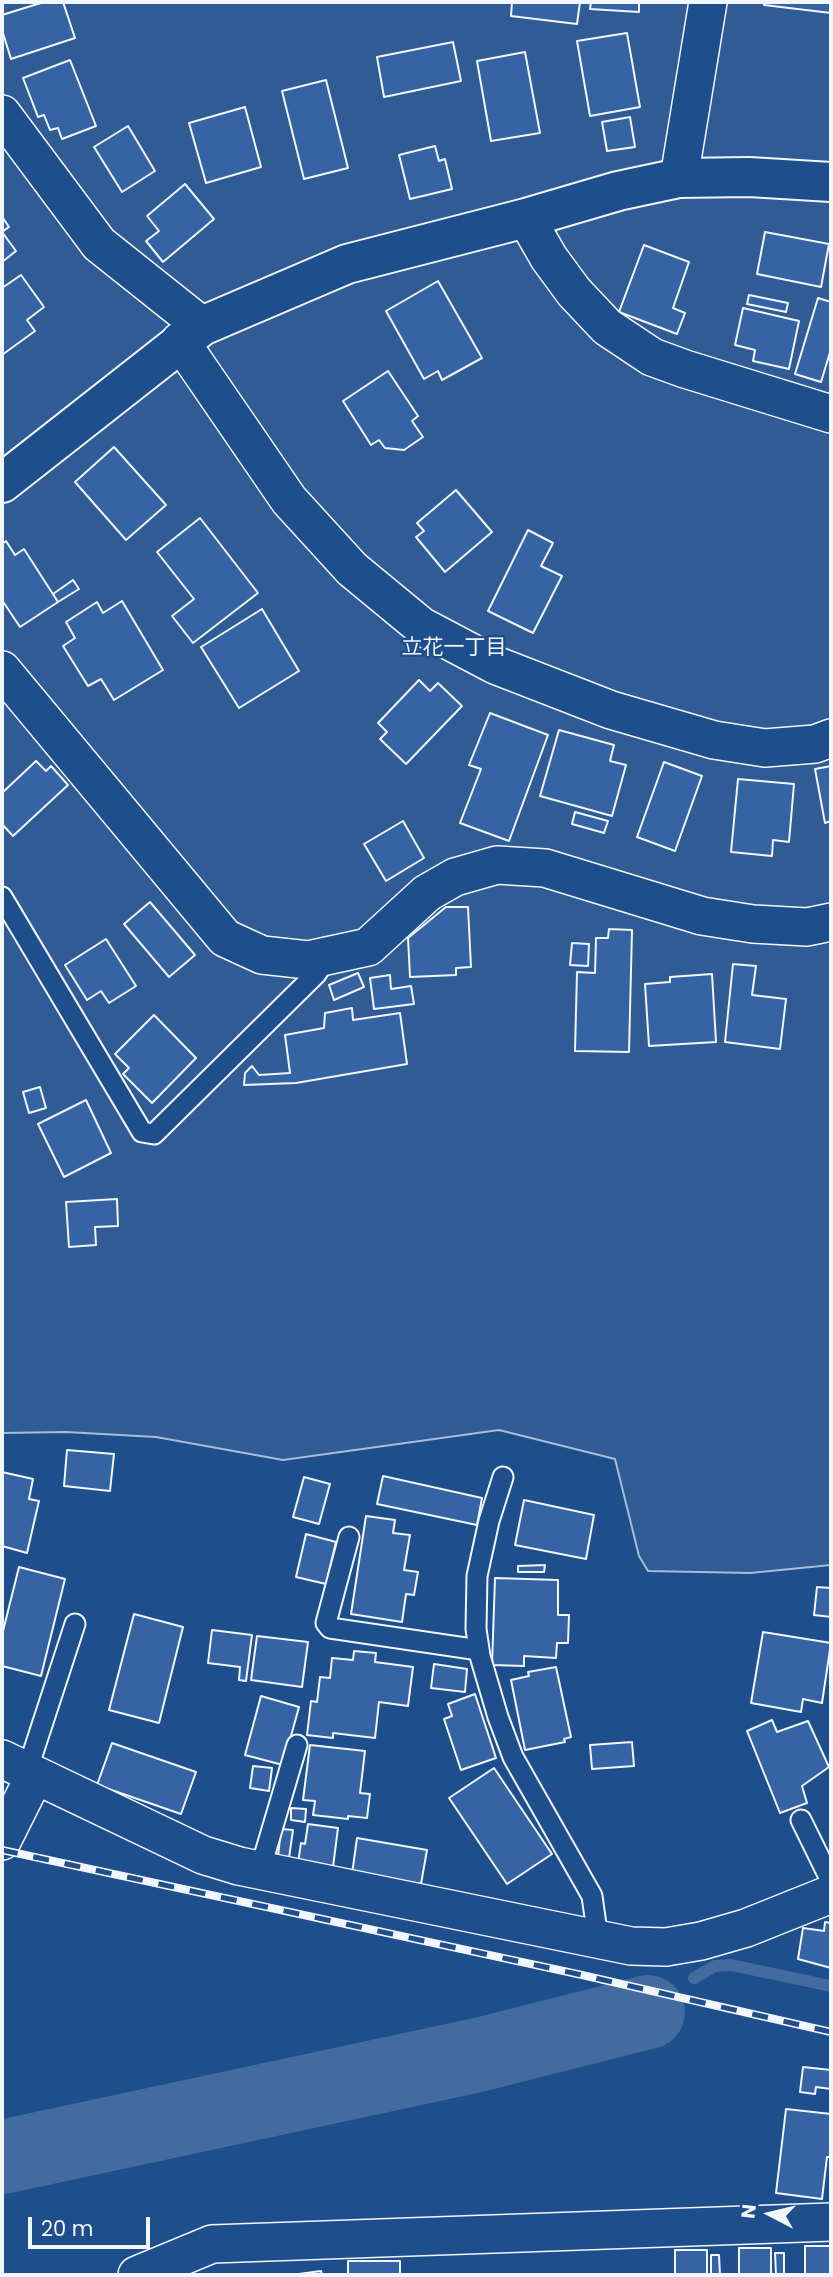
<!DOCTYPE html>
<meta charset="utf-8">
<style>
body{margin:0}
#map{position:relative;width:833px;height:2277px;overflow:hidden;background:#1f4e8c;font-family:Poppins,sans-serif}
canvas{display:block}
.frame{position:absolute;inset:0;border:4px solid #f2f6ff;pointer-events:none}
.north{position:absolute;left:735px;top:2179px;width:70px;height:70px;-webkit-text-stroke:5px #1f4e8c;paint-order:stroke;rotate:277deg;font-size:19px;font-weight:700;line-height:28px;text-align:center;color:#f2f6ff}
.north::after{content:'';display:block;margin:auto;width:24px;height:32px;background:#f2f6ff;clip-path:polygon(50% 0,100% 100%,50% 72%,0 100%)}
.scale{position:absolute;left:28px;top:2217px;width:122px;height:32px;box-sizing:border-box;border:4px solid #f2f6ff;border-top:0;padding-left:9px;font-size:21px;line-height:24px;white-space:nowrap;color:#f2f6ff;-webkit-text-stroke:5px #1f4e8c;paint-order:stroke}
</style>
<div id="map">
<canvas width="833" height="2277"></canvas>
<div class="frame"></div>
<div class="north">N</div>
<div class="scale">20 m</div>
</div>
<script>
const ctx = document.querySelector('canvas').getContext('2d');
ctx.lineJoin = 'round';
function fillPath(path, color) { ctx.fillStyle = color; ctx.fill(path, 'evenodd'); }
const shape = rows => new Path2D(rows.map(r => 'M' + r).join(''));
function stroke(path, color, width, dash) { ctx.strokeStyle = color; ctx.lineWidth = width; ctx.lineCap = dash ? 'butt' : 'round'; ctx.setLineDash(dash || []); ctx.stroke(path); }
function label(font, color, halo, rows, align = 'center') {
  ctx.font = font + ' Poppins,"Noto Sans JP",sans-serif'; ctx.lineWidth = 5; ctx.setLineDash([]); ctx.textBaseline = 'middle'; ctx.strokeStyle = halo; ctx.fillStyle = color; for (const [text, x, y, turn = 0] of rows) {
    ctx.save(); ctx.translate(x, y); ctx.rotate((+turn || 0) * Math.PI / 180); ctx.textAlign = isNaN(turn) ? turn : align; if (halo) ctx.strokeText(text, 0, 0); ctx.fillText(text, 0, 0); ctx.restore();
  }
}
const green = shape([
 [2,2,831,2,831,1565,750,1573,648,1571,639,1556,615,1459,499,1430,283,1460,156,1437,66,1432,2,1433,2,2]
]);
const stream = shape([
 [694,1978,715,1966,731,1965,831,1986]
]);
const river = shape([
 [2,2157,478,2055,648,2012]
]);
const building = shape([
 [44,2,63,2,75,38,11,59,2,30,2,15,44,2],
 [512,2,580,2,577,24,511,16,512,2],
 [591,2,639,2,639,12,590,9,591,2],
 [765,2,831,2,831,13,764,5,765,2],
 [627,33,640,107,590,116,577,41,627,33],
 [453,42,461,81,384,97,377,57,453,42],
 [525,52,540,133,491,141,477,61,525,52],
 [70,60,96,126,62,139,58,128,50,130,44,115,38,117,23,78,70,60],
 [326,80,348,168,304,179,282,91,326,80],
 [245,107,261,167,206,183,189,123,245,107],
 [630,117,635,147,607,151,602,122,630,117],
 [128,126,155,171,122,192,94,147,128,126],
 [435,146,439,161,445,159,452,189,410,199,399,155,435,146],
 [185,184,214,219,163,262,146,241,159,231,147,216,185,184],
 [3,218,9,227,2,232,2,219,3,218],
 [2,232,16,251,2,262,2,232],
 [765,232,829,244,821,287,757,274,765,232],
 [644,245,689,262,673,308,685,313,677,334,619,312,644,245],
 [21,275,44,307,27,320,35,331,2,355,2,288,21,275],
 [438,281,482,358,442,380,438,371,424,379,386,311,438,281],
 [749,295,788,303,786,312,747,304,749,295],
 [818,298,831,302,831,349,821,382,795,374,818,298],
 [743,308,799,321,789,369,753,361,755,350,735,345,743,308],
 [388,371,418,416,412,421,423,437,404,450,385,448,379,440,371,445,343,401,388,371],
 [114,447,166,505,126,540,75,482,114,447],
 [456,490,492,532,445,572,416,537,424,531,417,523,456,490],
 [200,518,258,593,193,643,172,616,194,599,157,552,200,518],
 [528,530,553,543,541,566,562,576,533,633,488,611,528,530],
 [6,541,15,555,24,549,58,602,20,627,4,603,2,605,2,544,6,541],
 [73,580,79,589,58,602,53,594,73,580],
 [122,601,163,670,114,700,101,679,88,686,63,646,75,638,66,622,97,602,103,613,122,601],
 [262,609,299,671,239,708,201,647,262,609],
 [419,680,430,691,438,683,462,706,406,764,380,739,387,732,378,723,419,680],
 [490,713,548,735,509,841,460,823,481,769,469,765,490,713],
 [559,730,614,745,610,761,626,765,612,816,540,796,559,730],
 [36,761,46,771,51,766,68,785,13,836,2,824,2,793,36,761],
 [664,762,702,776,675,851,637,837,664,762],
 [831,766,831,821,825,823,815,769,831,766],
 [738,779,794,784,789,842,773,840,772,856,731,852,738,779],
 [575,812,608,821,604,833,572,824,575,812],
 [403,821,424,858,386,881,364,844,403,821],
 [150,902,195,955,169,977,124,924,150,902],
 [446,907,468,907,471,967,456,968,456,975,410,977,408,938,446,907],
 [609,929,632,930,629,1052,575,1051,577,972,595,973,596,938,608,938,609,929],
 [106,939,136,986,109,1003,101,991,87,1000,65,965,106,939],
 [572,943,589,944,588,966,570,965,572,943],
 [733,964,756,966,752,995,786,999,780,1049,725,1042,733,964],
 [358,973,364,987,334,1000,329,985,358,973],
 [712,974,716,1042,649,1046,645,984,670,982,670,977,712,974],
 [390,975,391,989,411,986,414,1004,374,1009,370,978,390,975],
 [352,1008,353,1020,400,1013,407,1064,296,1083,244,1085,245,1073,252,1066,259,1075,290,1073,285,1035,324,1028,325,1013,352,1008],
 [154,1015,196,1058,152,1103,123,1074,129,1068,115,1054,154,1015],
 [40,1087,46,1108,29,1113,23,1092,40,1087],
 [86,1100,111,1153,64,1177,38,1124,86,1100],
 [117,1199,118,1226,95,1227,96,1245,69,1247,66,1202,117,1199],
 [67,1450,114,1454,110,1491,64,1486,67,1450],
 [2,1472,33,1479,29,1499,39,1501,27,1553,2,1546,2,1472],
 [383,1476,482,1498,477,1525,377,1504,383,1476],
 [304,1477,330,1484,319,1524,293,1517,304,1477],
 [524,1500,594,1515,586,1559,515,1545,524,1500],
 [366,1516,395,1520,393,1533,410,1535,404,1570,418,1572,414,1595,406,1594,402,1622,351,1614,366,1516],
 [306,1534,336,1542,326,1584,296,1577,306,1534],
 [545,1565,544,1572,518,1572,518,1566,545,1565],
 [19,1567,65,1579,41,1676,2,1666,2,1635,19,1567],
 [495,1578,558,1580,558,1615,569,1615,568,1643,557,1643,556,1658,524,1656,524,1666,492,1665,495,1578],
 [817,1587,831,1588,831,1617,814,1615,817,1587],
 [134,1614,183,1627,159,1723,109,1710,134,1614],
 [212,1630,252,1635,246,1681,239,1680,240,1667,208,1663,212,1630],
 [763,1632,831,1643,822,1703,803,1699,801,1712,751,1703,763,1632],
 [257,1636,308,1642,302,1687,251,1680,257,1636],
 [354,1651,376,1653,375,1662,413,1667,408,1706,379,1702,375,1738,333,1733,333,1738,307,1735,311,1701,317,1702,320,1677,330,1678,332,1658,353,1660,354,1651],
 [434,1664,467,1669,465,1692,431,1688,434,1664],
 [556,1667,571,1737,564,1739,565,1742,525,1750,511,1680,529,1676,528,1672,556,1667],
 [475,1694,496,1758,461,1770,444,1719,452,1716,448,1704,475,1694],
 [261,1696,299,1707,283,1765,245,1755,261,1696],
 [772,1720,777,1732,808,1721,829,1767,802,1786,807,1803,780,1813,747,1731,772,1720],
 [632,1742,634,1766,592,1769,590,1745,632,1742],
 [112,1743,196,1772,181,1814,97,1785,112,1743],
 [310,1745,365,1751,360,1793,370,1794,367,1818,348,1816,348,1819,313,1815,315,1801,303,1800,310,1745],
 [253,1766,272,1768,269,1791,250,1788,253,1766],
 [494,1768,552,1854,507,1884,449,1798,494,1768],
 [291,1808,306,1809,305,1822,291,1820,291,1808],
 [308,1824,338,1828,333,1867,298,1863,301,1843,305,1844,308,1824],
 [281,1829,293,1830,289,1858,278,1857,281,1829],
 [357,1838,427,1850,421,1884,352,1874,357,1838],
 [825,1922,831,1923,831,1968,798,1959,803,1928,824,1931,825,1922],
 [803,2067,831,2070,831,2089,816,2087,815,2094,800,2092,803,2067],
 [786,2109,831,2114,831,2157,827,2157,822,2199,776,2193,786,2109],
 [805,2246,831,2246,831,2275,805,2275,805,2246],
 [739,2248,771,2248,771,2275,739,2275,739,2248],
 [675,2250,707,2250,707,2275,675,2275,675,2250],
 [775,2253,784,2253,784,2275,776,2275,775,2253],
 [711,2255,719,2255,720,2275,711,2275,711,2255],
 [348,2261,400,2261,400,2275,348,2275,348,2261],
 [321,2271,322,2275,291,2275,321,2271]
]);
const lane = shape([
 [2,897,142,1132,154,1134,316,974,326,959],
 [503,1477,489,1521,477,1576,476,1629,480,1656,498,1717,513,1757,592,1896,598,1939],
 [349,1537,326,1623,330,1628,479,1650],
 [27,1771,75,1624],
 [801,1820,831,1881],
 [260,1870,297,1745]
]);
const street = shape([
 [2,114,99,244,202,326],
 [679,178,708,2],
 [526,218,549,258,574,292,607,327,652,357,685,369,831,414],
 [180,341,289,500,352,569,421,626,495,665,611,710,714,740,765,748,815,744,831,738],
 [2,670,225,938,262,955,308,960,368,947,427,893,455,877,497,865,545,868,702,916,753,924,807,927,831,922],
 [2,1759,203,1855,239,1866,631,1946,666,1947,701,1941,746,1928,831,1894],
 [2,1841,35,1775],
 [137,2275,212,2244,831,2222]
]);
const secondary = shape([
 [2,483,202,326,347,264,526,218,618,191,679,178,749,177,831,182]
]);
const rail = shape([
 [2,1850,582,1975,831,2032]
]);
const neighbourhoodNames = [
 ["立花一丁目",454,649]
];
fillPath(green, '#305b95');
stroke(green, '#a8bbd7', 2);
stroke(stream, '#446ba0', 12);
stroke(river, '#446ba0', 74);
fillPath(building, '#3563a3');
stroke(building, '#f2f6ff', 2);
stroke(lane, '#f2f6ff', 23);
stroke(street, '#f2f6ff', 40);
stroke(secondary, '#f2f6ff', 42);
stroke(lane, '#1f4e8c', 19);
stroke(street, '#1f4e8c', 37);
stroke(secondary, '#1f4e8c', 38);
stroke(rail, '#f2f6ff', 8);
stroke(rail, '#1f4e8c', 5, [16]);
label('21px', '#f2f6ff', '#1f4e8c', neighbourhoodNames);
</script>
